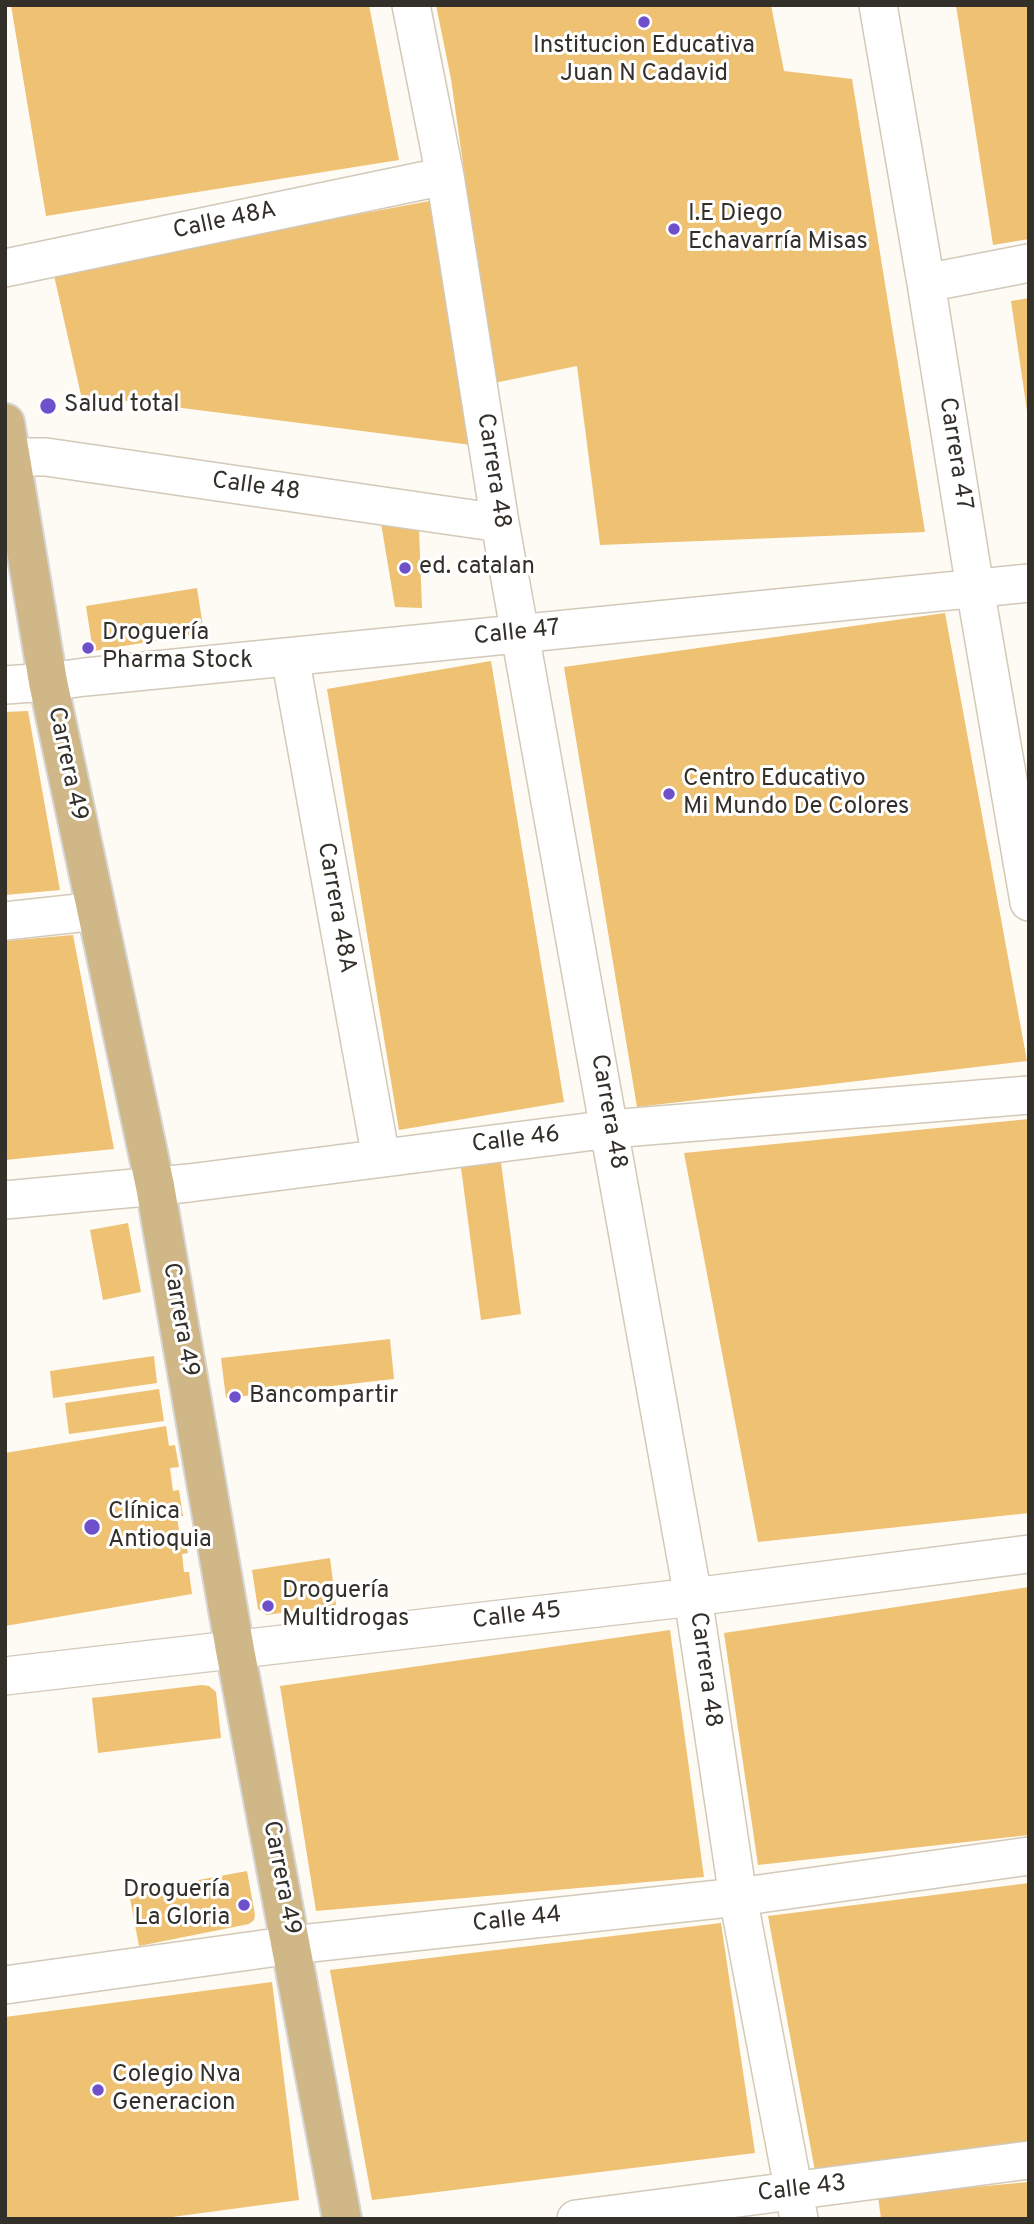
<!DOCTYPE html>
<meta charset="utf-8">
<style>
body{margin:0}
#map{position:relative;width:1034px;height:2224px;overflow:hidden;background:#fefaf4;font-family:Overpass,sans-serif}
canvas{display:block}
.frame{position:absolute;inset:0;border:7px solid #332f29;pointer-events:none}
</style>
<div id="map">
<canvas width="1034" height="2224"></canvas>
<div class="frame"></div>
</div>
<script>
const ctx = document.querySelector('canvas').getContext('2d');
ctx.lineJoin = 'round';
function fillPath(path, color) { ctx.fillStyle = color; ctx.fill(path, 'evenodd'); }
const shape = rows => new Path2D(rows.map(r => 'M' + r).join(''));
function stroke(path, color, width, dash) { ctx.strokeStyle = color; ctx.lineWidth = width; ctx.lineCap = dash ? 'butt' : 'round'; ctx.setLineDash(dash || []); ctx.stroke(path); }
function label(font, color, halo, rows, align = 'center') {
  ctx.font = font + ' Overpass,sans-serif'; ctx.lineWidth = 6; ctx.setLineDash([]); ctx.textBaseline = 'middle'; ctx.strokeStyle = halo; ctx.fillStyle = color; for (const [text, x, y, turn = 0] of rows) {
    ctx.save(); ctx.translate(x, y); ctx.rotate((+turn || 0) * Math.PI / 180); ctx.textAlign = isNaN(turn) ? turn : align; if (halo) ctx.strokeText(text, 0, 0); ctx.fillText(text, 0, 0); ctx.restore();
  }
}
const building = shape([
 [11,5,369,5,399,160,46,216],
 [436,5,771,5,784,71,852,79,925,532,600,545,577,366,494,383,451,79],
 [956,5,1029,5,1029,239,993,245],
 [435,200,479,446,81,395,53,271],
 [1029,298,1029,411,1027,411,1011,301],
 [380,517,419,529,422,608,395,607],
 [197,588,204,633,93,651,86,606],
 [945,613,1027,1061,637,1107,564,667],
 [491,661,564,1102,399,1130,327,689],
 [28,711,60,890,5,895,5,712],
 [73,935,114,1149,5,1160,5,941],
 [1029,1119,1029,1513,758,1542,684,1153],
 [500,1155,521,1314,481,1320,460,1160],
 [128,1223,141,1292,103,1300,90,1230],
 [390,1339,394,1379,226,1398,221,1358],
 [154,1356,157,1383,53,1398,50,1371],
 [159,1389,164,1421,69,1434,65,1403],
 [166,1426,169,1446,175,1445,179,1467,170,1468,173,1491,179,1490,183,1516,177,1517,180,1537,185,1536,188,1553,182,1554,184,1572,189,1572,192,1594,5,1626,5,1453],
 [330,1558,336,1605,267,1615,258,1609,252,1570],
 [1029,1587,1029,1835,758,1865,724,1633],
 [670,1630,704,1877,316,1911,280,1686],
 [202,1685,209,1686,216,1692,221,1738,98,1753,92,1698],
 [247,1871,255,1915,254,1920,249,1924,139,1946,129,1893],
 [1029,1883,1029,2145,815,2171,768,1916],
 [721,1923,755,2153,372,2200,330,1970],
 [272,1982,299,2200,157,2219,5,2219,5,2017],
 [1029,2182,1029,2219,881,2219,878,2196]
]);
const minor = shape([
 [411,5,445,176,500,523,693,1597,738,1897,799,2219],
 [878,5,926,283,975,588,1029,902],
 [5,268,445,176],
 [926,283,1029,263],
 [11,457,46,457,500,523],
 [290,657,381,1158],
 [5,685,48,682,85,677,1029,583],
 [5,921,97,911],
 [5,1200,189,1183,610,1129,1029,1095],
 [5,1676,693,1597,1029,1554],
 [5,1985,292,1945,738,1897,1029,1856],
 [576,2219,1029,2160]
]);
const major = shape([
 [5,423,48,682,155,1186,235,1650,342,2219]
]);
const markers = [
 [644,22,7,"#6e51ca"],
 [674,229,7,"#6e51ca"],
 [48,406,9,"#6e51ca"],
 [405,568,7,"#6e51ca"],
 [88,648,7,"#6e51ca"],
 [669,794,7,"#6e51ca"],
 [235,1397,7,"#6e51ca"],
 [92,1527,9,"#6e51ca"],
 [268,1606,7,"#6e51ca"],
 [244,1905,7,"#6e51ca"],
 [98,2090,7,"#6e51ca"]
];
const poiNames = [
 ["Institucion Educativa",644,47,"center"],
 ["Juan N Cadavid",644,75,"center"],
 ["I.E Diego",688,215],
 ["Echavarría Misas",688,243],
 ["Salud total",64,406],
 ["ed. catalan",419,568],
 ["Droguería",102,634],
 ["Pharma Stock",102,662],
 ["Centro Educativo",683,780],
 ["Mi Mundo De Colores",683,808],
 ["Bancompartir",249,1397],
 ["Clínica",108,1513],
 ["Antioquia",108,1541],
 ["Droguería",282,1592],
 ["Multidrogas",282,1620],
 ["Droguería",230,1891,"right"],
 ["La Gloria",230,1919,"right"],
 ["Colegio Nva",112,2076],
 ["Generacion",112,2104]
];
const streetNames = [
 ["Calle 48A",225,222,-12],
 ["Carrera 47",954,454,81],
 ["Carrera 48",492,471,81],
 ["Calle 48",256,488,8],
 ["Calle 47",517,634,-6],
 ["Carrera 49",66,764,78],
 ["Carrera 48A",335,908,80],
 ["Carrera 48",607,1112,80],
 ["Calle 46",516,1141,-7],
 ["Carrera 49",179,1320,80],
 ["Calle 45",517,1617,-7],
 ["Carrera 48",704,1670,82],
 ["Carrera 49",280,1878,79],
 ["Calle 44",517,1921,-6],
 ["Calle 43",802,2190,-7]
];
fillPath(building, '#eec173');
stroke(minor, '#d3c9b9', 40);
stroke(major, '#d6d5d4', 42);
stroke(minor, '#fff', 37);
stroke(major, '#d0b788', 38);
for (const [x, y, r, color] of markers) { const dot = new Path2D(); dot.arc(x, y, r, 0, 2 * Math.PI); ctx.fillStyle = color; ctx.fill(dot); stroke(dot, '#fff', 2.5); }
label('24px', '#332f29', '#fff', poiNames, 'left');
label('24px', '#332f29', '#fff', streetNames);
</script>
